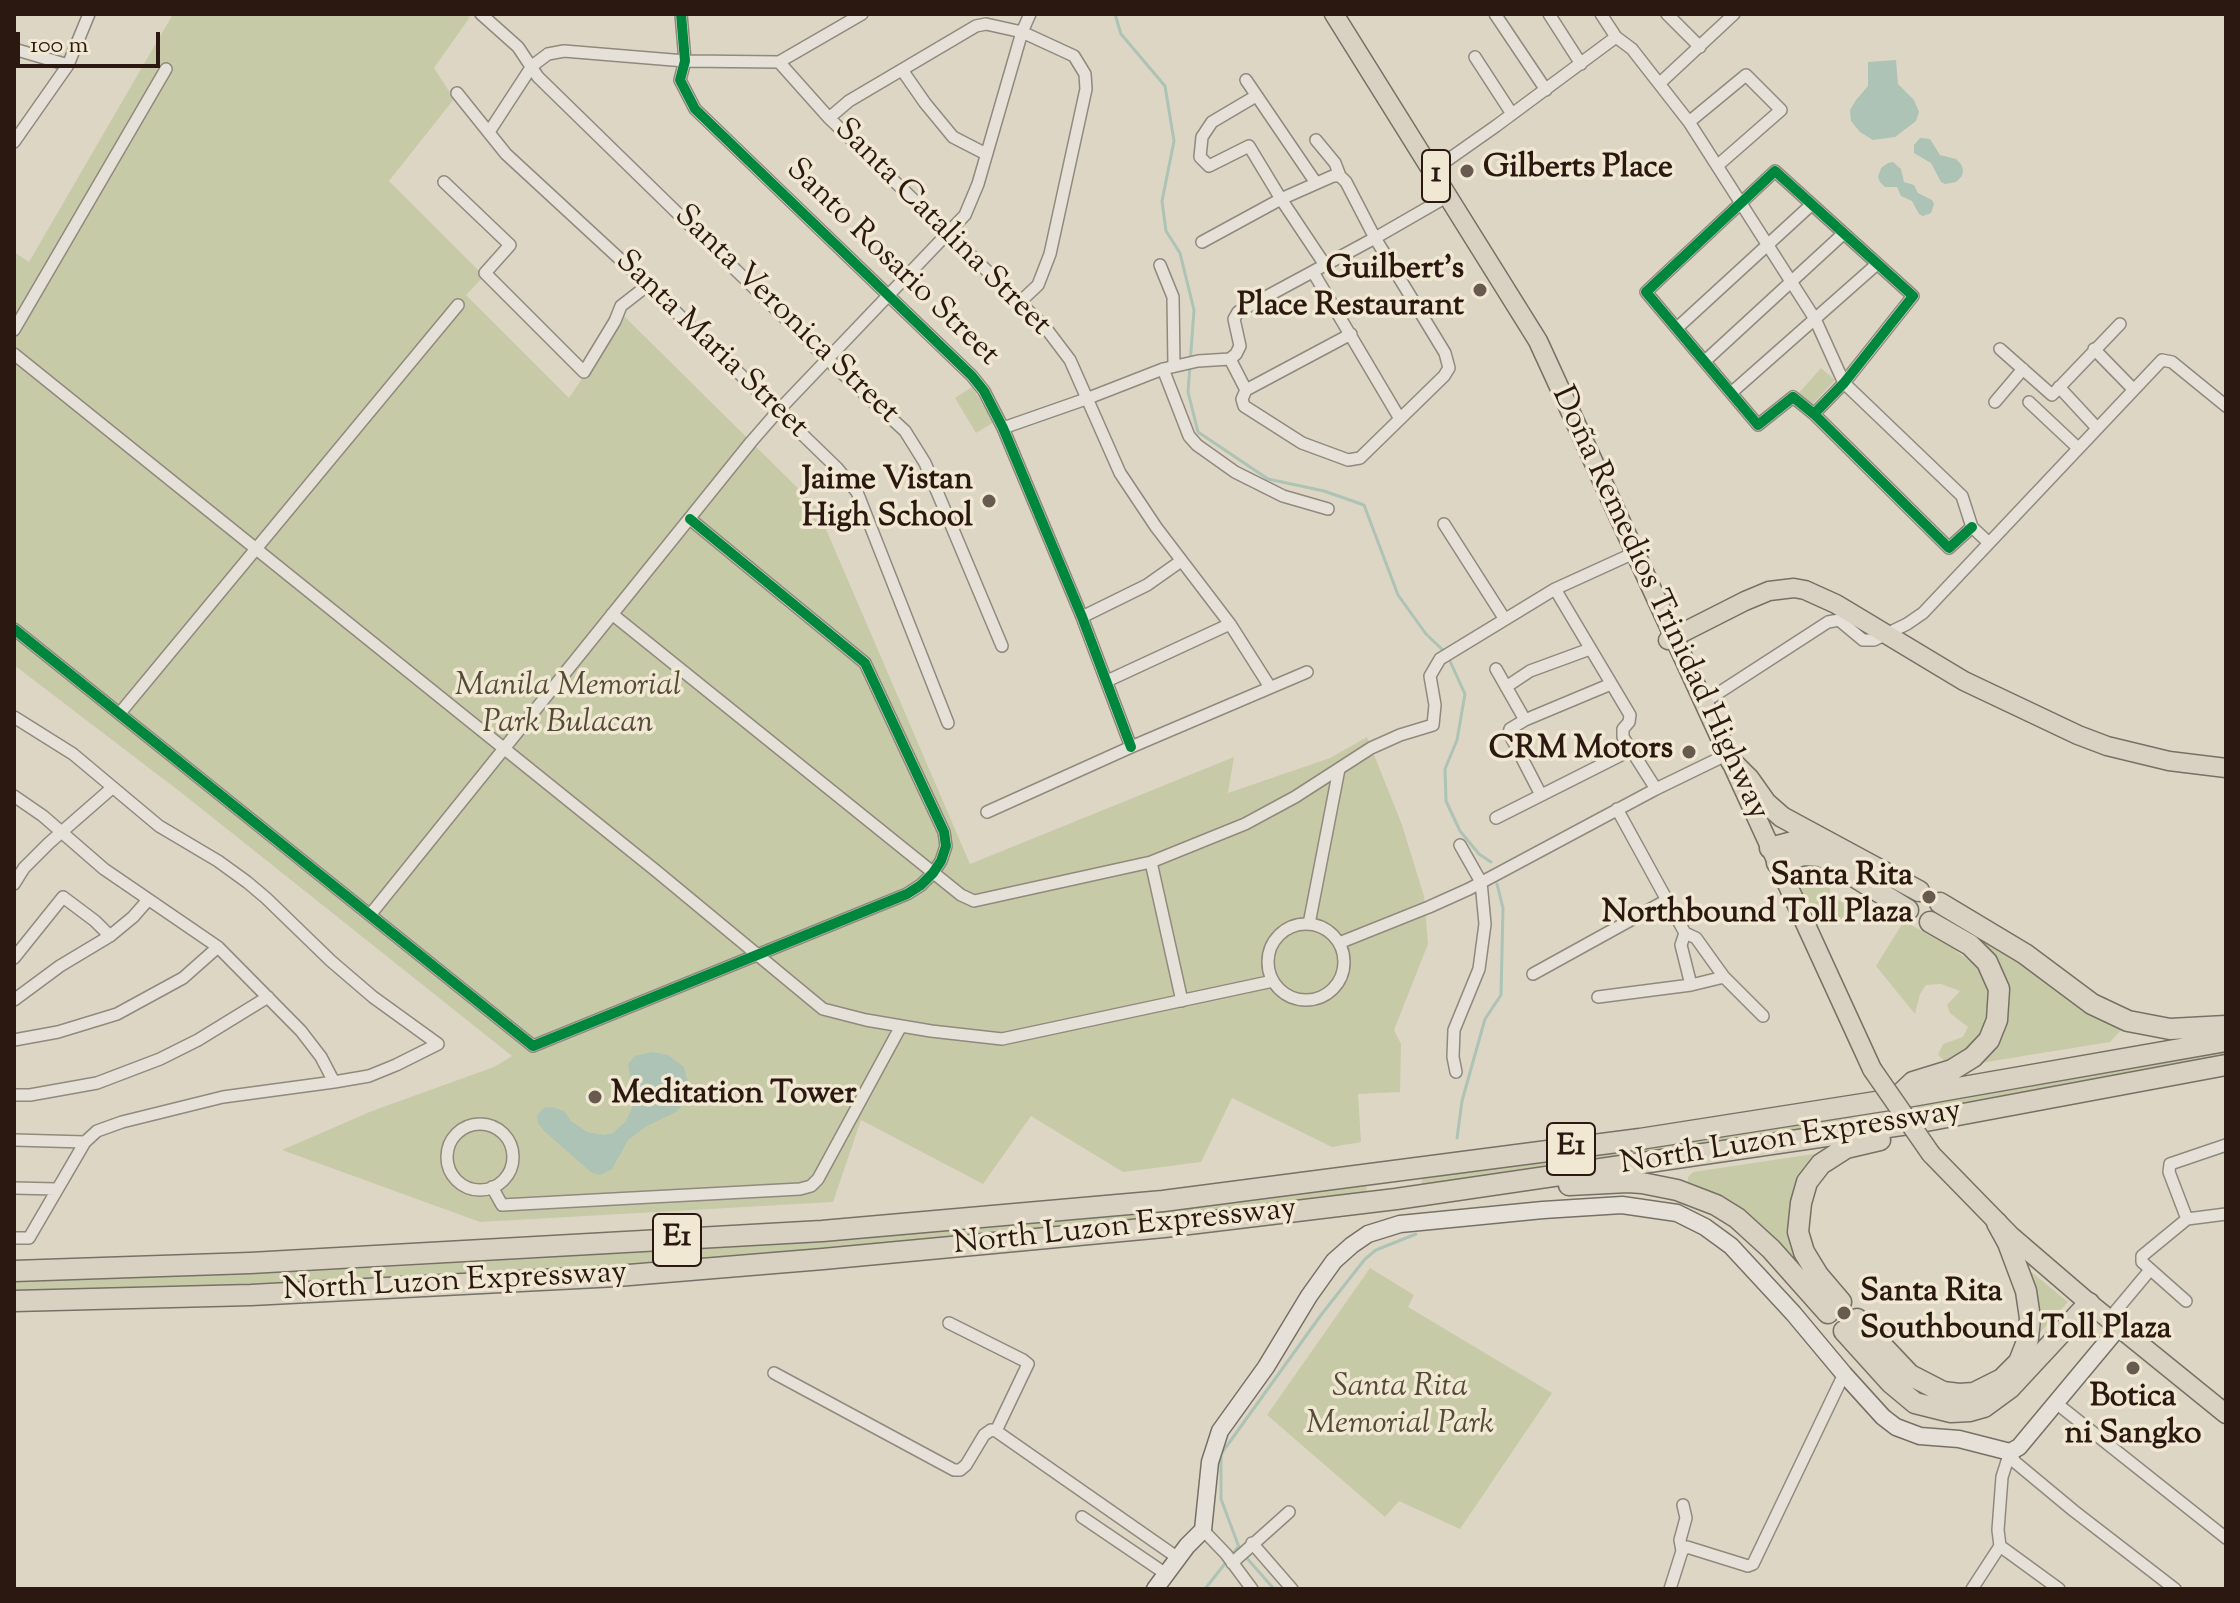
<!DOCTYPE html>
<html>
<head>
<meta charset="utf-8">
<style>
  body { margin:0 }
  #map { position:relative; width:2240px; height:1603px; overflow:hidden; background:#ded6c4; font-family:"Sorts Mill Goudy",serif }
  canvas { display:block }
  .frame { position:absolute; inset:0; border:16px solid #2a1811; pointer-events:none }
  .scale { position:absolute; left:16px; top:32px; width:144px; height:36px; box-sizing:border-box; border:4px solid #2a1811; border-top:0; padding-left:10px; font-size:24px; line-height:28px; white-space:nowrap; color:#2a1811; -webkit-text-stroke:6px #f0e8d2; paint-order:stroke }
</style>
</head>
<body>
<div id="map">
<canvas width="2240" height="1603"></canvas>
<div class="frame"></div>
<div class="scale">100 m</div>
</div>
<script>
const context = document.querySelector('canvas').getContext('2d');
context.lineJoin = 'round';
function paint(path, color) { context.fillStyle = color; context.fill(path, 'evenodd'); }
const poly = rows => new Path2D(rows.map(r => 'M' + r).join(''));
function strokePath(path, color, width, dash) { context.strokeStyle = color; context.lineWidth = width; context.lineCap = dash ? 'butt' : 'round'; context.setLineDash(dash || []); context.stroke(path); }
function write(font, color, halo, rows, align = 'center') {
  context.font = font + ' "Sorts Mill Goudy",serif'; context.lineWidth = 7; context.setLineDash([]); context.textBaseline = 'middle'; context.strokeStyle = halo; context.fillStyle = color; for (const [text, x, y, turn = 0] of rows) {
    context.save(); context.translate(x, y); context.rotate((+turn || 0) * Math.PI / 180); context.textAlign = isNaN(turn) ? turn : align; if (halo) context.strokeText(text, 0, 0); context.fillText(text, 0, 0); context.restore();
  }
}
paint(poly([
  [173,14,466,14,470,17,434,68,454,99,389,181,484,276,466,295,569,398,624,316,816,506,970,864,1234,757,1228,793,1330,758,1367,737,1402,825,1424,896,1428,944,1394,1030,1401,1044,1400,1092,1358,1094,1361,1142,1332,1147,1232,1098,1201,1162,1123,1172,1031,1116,983,1184,861,1120,833,1202,480,1222,282,1150,372,1111,494,1067,512,1056,183,794,14,665,14,252,29,262],
  [1821,368,1835,380,1811,406,1798,394],
  [972,387,994,422,976,433,955,398],
  [1819,864,1827,869,1830,875,1830,895,1856,910,1847,924,1835,917,1808,911,1798,891,1798,879,1801,873,1811,866],
  [1904,921,1952,948,1980,969,1992,988,1988,1023,1969,1051,1955,1062,1944,1060,1938,1055,1943,1044,1963,1037,1968,1027,1950,1013,1947,1005,1960,991,1941,984,1926,985,1920,994,1915,1014,1876,966],
  [1980,938,2030,970,2124,1027,2110,1042,1980,1063,2000,1030,1978,940],
  [2226,1044,2226,1055,2120,1075,1919,1110,1913,1101],
  [1851,1114,1852,1122,1422,1185,1421,1174],
  [1827,1152,1800,1188,1811,1280,1691,1190,1688,1182,1688,1177,1693,1172],
  [1366,1182,1367,1192,1090,1228,622,1268,173,1291,14,1292,14,1281,220,1275,408,1266,618,1252],
  [2023,1265,2068,1302,2032,1341],
  [1370,1268,1414,1295,1408,1307,1552,1393,1460,1529,1399,1501,1385,1517,1267,1415]
]), '#c7caa7');
paint(poly([
  [1896,60,1898,84,1914,100,1919,112,1916,121,1895,137,1873,140,1860,132,1851,121,1850,110,1856,100,1868,86,1868,62],
  [1920,138,1930,139,1940,155,1956,159,1961,164,1963,170,1962,176,1956,182,1945,184,1941,182,1931,163,1914,153,1914,145],
  [1893,162,1901,169,1904,182,1914,185,1918,193,1932,200,1934,204,1931,213,1923,216,1919,214,1912,201,1901,196,1897,187,1885,187,1880,182,1878,177,1881,168,1888,163],
  [651,1052,668,1055,684,1067,690,1091,687,1100,676,1112,645,1127,628,1140,612,1169,600,1175,592,1173,544,1131,538,1123,537,1115,545,1107,552,1107,564,1111,571,1121,587,1132,603,1135,613,1133,626,1121,634,1104,628,1064,635,1056]
]), '#acc3b5');
strokePath(poly([
  [1115,14,1121,34,1165,86,1174,141,1162,201,1166,231,1180,253,1194,310,1188,392,1198,432,1268,479,1324,491,1364,505,1398,595,1426,634,1446,653],
  [1449,659,1465,694,1457,740,1445,769,1446,801,1460,831,1479,854,1491,862],
  [1457,1138,1462,1101,1485,1019,1501,995,1503,908,1497,884],
  [1240,1550,1221,1499,1221,1454,1321,1315,1365,1259,1376,1250,1416,1234],
  [1245,1556,1274,1589],
  [1205,1589,1238,1547]
]), '#acc3b5', 3);
const minor = poly([
  [481,14,518,47,538,77,828,360,905,431,925,463,1002,646],
  [681,14,685,61,680,80,695,109,972,376,984,391,1003,428,1082,617,1131,747],
  [1495,14,1546,90],
  [1549,14,1581,64],
  [1601,14,1616,37,1632,49,1689,122,1815,319,1844,383,1962,496,1972,527,1989,543],
  [1667,14,1700,47],
  [14,49,68,65],
  [1475,57,1512,114],
  [779,62,829,118,1045,327,1070,360,1120,473,1156,527,1230,624,1270,687],
  [902,70,925,103,953,137,986,154],
  [1246,80,1316,183],
  [1660,83,1734,14],
  [457,93,506,154,648,285,837,468,857,492,948,723],
  [1256,96,1212,122,1202,137,1200,157,1209,166,1249,146,1281,199,1325,265],
  [829,118,849,101,976,26,986,24,1022,32,1074,56,1085,74,1086,89,1050,254,1038,285,1021,301],
  [1689,122,1746,75,1781,110,1717,166],
  [489,132,532,66,548,54,564,51,685,61,779,62,862,14],
  [1316,140,1335,163,1340,176],
  [14,142,68,65,89,14],
  [1432,171,1496,126,1616,37],
  [444,182,510,245,485,273,584,372,615,321,621,306,648,285],
  [1202,242,1281,199,1333,176,1340,176,1346,182,1375,238,1445,353,1449,368,1444,376,1360,458,1348,460,1302,443,1244,406,1242,399,1246,390,1351,334],
  [1160,265,1173,297,1174,366],
  [1313,272,1400,419],
  [1677,328,1811,205],
  [14,330,166,69],
  [2000,349,2052,395,2120,324],
  [2094,349,2133,389],
  [14,354,655,870,823,1009,866,1020,931,1031,1002,1039,1273,981],
  [1230,359,1246,390],
  [1705,361,1843,234],
  [1163,369,1189,436,1197,445,1235,472,1283,496,1328,509],
  [2059,387,2097,428],
  [1731,393,1877,264],
  [1995,402,2023,369],
  [2029,402,2078,448],
  [1814,414,1844,383,1913,296,1775,171,1646,292,1758,425,1793,397,1814,414,1949,548,1972,527],
  [1003,428,1086,399,1163,369,1198,361,1230,359,1236,354,1240,346,1234,319,1238,312,1375,238,1448,196],
  [1444,524,1504,618],
  [1555,589,1630,715,1629,722,1623,729,1623,737,1656,789],
  [612,614,961,895,974,901,1151,862,1245,824,1295,797,1371,748,1400,735,1433,725,1435,705,1430,676,1440,659,1555,589,1634,553],
  [1082,617,1147,585,1181,561],
  [14,629,533,1046,907,894,921,885,933,873,941,861,946,846,944,832,865,663,690,519],
  [1496,669,1525,720],
  [1107,681,1230,624],
  [1506,687,1530,671,1590,649],
  [1703,703,1828,622,1839,620,1863,640,1874,640,1907,624,1923,613,2162,360,2172,362,2226,406],
  [120,713,458,305],
  [14,717,73,754,159,826,218,861,247,882,266,898,331,961,373,997,438,1044,396,1065,369,1076,334,1082,223,1097,122,1122,97,1131,85,1142,29,1238,14,1238],
  [1541,795,1509,733,1510,729,1525,720,1611,684],
  [14,796,43,816,104,869,218,947,301,1031,321,1057,334,1082],
  [1617,809,1685,933,1696,938,1724,977,1763,1016],
  [987,812,1131,747,1307,672],
  [1496,818,1631,750],
  [1151,862,1182,1001],
  [14,884,24,868,49,843,112,788],
  [370,915,751,442,778,411,965,215,978,184,1022,32,1030,14],
  [1309,924,1339,769],
  '1268 962a38 38 0 1 1 76 0a38 38 0 1 1-76 0Z',
  [1685,933,1681,945,1691,985],
  [1339,943,1429,907,1469,889,1656,789,1728,754],
  [14,958,63,897,95,921,110,936],
  [1533,974,1667,900],
  [1598,997,1691,985,1724,977],
  [14,1000,60,966,110,936,133,917,148,900],
  [14,1040,58,1032,117,1014,183,978,218,947],
  [1456,1072,1453,1057,1454,1030,1479,969,1485,924,1481,882,1460,845],
  [14,1095,30,1095,97,1083,160,1059,198,1040,268,997],
  '447 1157a33 33 0 1 1 66 0a33 33 0 1 1-66 0Z',
  [14,1140,85,1142],
  [492,1187,502,1205,800,1189,811,1186,818,1179,901,1026],
  [14,1188,56,1189],
  [2187,1219,2226,1214],
  [2186,1301,2142,1262,2142,1256,2187,1219,2169,1172,2170,1164,2226,1145],
  [2109,1319,2150,1270],
  [949,1323,1023,1360,1028,1364,996,1431],
  [774,1373,954,1470,960,1470,966,1465,984,1435,991,1430,996,1431,1178,1558],
  [2056,1403,2226,1538],
  [2010,1452,2015,1462,2074,1511,2175,1589],
  [1082,1517,1166,1574],
  [1203,1530,1226,1554,1252,1589],
  [1252,1543,1292,1589],
  [2000,1546,2059,1589],
  [1682,1551,1680,1540,1686,1518,1683,1505],
  [1232,1563,1289,1512],
  [1670,1589,1682,1551,1687,1547,1748,1566,1753,1564,1844,1374],
  [1972,1589,2000,1546,1998,1530,2002,1477,2010,1452]
]);
const secondary = poly([
  [1155,1589,1187,1546,1203,1530,1210,1462,1220,1431,1266,1367,1309,1296,1334,1261,1352,1245,1368,1234,1400,1224,1543,1210,1622,1205,1677,1213,1705,1227,1731,1246,1793,1313,1844,1374,1883,1417,1896,1427,1920,1436,1959,1439,2010,1452,2019,1447,2119,1327]
]);
const primary = poly([
  [1668,640,1745,601,1769,591,1794,588,1805,590,1836,604,1964,681,2078,735,2107,746,2169,761,2226,768]
]);
const trunk = poly([
  [1334,14,1538,341,1872,1069],
  [1931,1154,2011,1236,2089,1303,2226,1414]
]);
const motorway = poly([
  [1731,761,1749,779,1766,803,1782,817,1919,891],
  [1770,848,1797,841,1825,842],
  [1777,863,1804,855,1821,856,1908,910],
  [1940,903,2025,954,2092,1004,2128,1021,2170,1029,2226,1026],
  [1895,1099,1913,1082,1952,1070,1973,1057,1989,1040,1997,1020,1999,989,1987,962,1970,945,1930,922],
  [1569,1185,1628,1182,1642,1183,1677,1190,1716,1205,1737,1218,1771,1249,1828,1313],
  [14,1271,250,1263,822,1231,1163,1201,1640,1139,1895,1099,2226,1041],
  [14,1301,251,1295,617,1276,823,1259,1164,1227,1396,1199,1915,1123,2226,1065],
  [1841,1302,1818,1275,1804,1252,1798,1232,1801,1203,1807,1182,1821,1164,1846,1148,1880,1140],
  [1857,1319,1910,1375,1943,1392,1959,1394,1974,1393,2002,1379,2019,1362,2028,1339,2030,1318,2026,1291,2008,1243,1997,1223],
  [1844,1331,1891,1383,1915,1403,1951,1412,1970,1411,1984,1407,2010,1388,2089,1303]
]);
strokePath(minor, '#90897e', 14);
strokePath(secondary, '#777066', 19);
strokePath(primary, '#777066', 21);
strokePath(trunk, '#777066', 21);
strokePath(motorway, '#777066', 23);
strokePath(minor, '#e5e1d8', 11);
strokePath(secondary, '#e5e1d8', 16);
strokePath(primary, '#d9d2c3', 18);
strokePath(trunk, '#d9d2c3', 18);
strokePath(motorway, '#d9d2c3', 20);
const trunkBridge = poly([
  [1872,1069,1931,1154]
]);
strokePath(trunkBridge, '#777066', 21, []);
strokePath(trunkBridge, '#d9d2c3', 18);
strokePath(poly([
  [681,14,685,61,680,80,695,109,972,376,984,391,1003,428,1082,617,1131,747],
  [1814,414,1844,383,1913,296,1775,171,1646,292,1758,425,1793,397,1814,414,1949,548,1972,527],
  [14,629,533,1046,907,894,921,885,933,873,941,861,946,846,944,832,865,663,690,519]
]), '#00873e', 10);
for (const [x, y, r, color] of [
  [1467,171,8,"#695a50"],
  [1480,290,8,"#695a50"],
  [989,501,8,"#695a50"],
  [1689,752,8,"#695a50"],
  [1929,897,8,"#695a50"],
  [595,1097,8,"#695a50"],
  [1844,1313,8,"#695a50"],
  [2133,1368,8,"#695a50"]
]) { const dot = new Path2D(); dot.arc(x, y, r, 0, 2 * Math.PI); context.fillStyle = color; context.fill(dot); strokePath(dot, '#f0e8d2', 3); }
for (const [x, y, w] of [
  [1436,176,28],
  [1571,1149,48],
  [677,1240,48]
]) { const box = new Path2D(); box.roundRect(x - w / 2, y - 26, w, 52, 6); context.fillStyle = '#f0e8d2'; context.fill(box); strokePath(box, '#2a1811', 2); }
write('bold 30px', '#2a1811', null, [
  ["1",1436,176],
  ["E1",1571,1149],
  ["E1",677,1240]
]);
write('bold 32px', '#2a1811', '#f0e8d2', [
  ["Gilberts Place",1483,171,"left"],
  ["Guilbert's",1464,272],
  ["Place Restaurant",1464,309],
  ["Jaime Vistan",973,483],
  ["High School",973,520],
  ["CRM Motors",1673,752],
  ["Santa Rita",1913,879],
  ["Northbound Toll Plaza",1913,916],
  ["Meditation Tower",611,1097,"left"],
  ["Santa Rita",1860,1295,"left"],
  ["Southbound Toll Plaza",1860,1332,"left"],
  ["Botica",2133,1400,"center"],
  ["ni Sangko",2133,1437,"center"]
], 'right');
write('32px', '#2a1811', '#f0e8d2', [
  ["Santa Catalina Street",941,229,45],
  ["Santo Rosario Street",891,264,44],
  ["Santa Veronica Street",785,316,44],
  ["Santa Maria Street",710,346,44],
  ["Doña Remedios Trinidad Highway",1658,604,65],
  ["North Luzon Expressway",1791,1140,-9],
  ["North Luzon Expressway",1125,1229,-6],
  ["North Luzon Expressway",455,1284,-3]
]);
write('italic 32px', '#544a37', '#f0e8d2', [
  ["Manila Memorial",568,689],
  ["Park Bulacan",568,726],
  ["Santa Rita",1400,1390],
  ["Memorial Park",1400,1427]
]);
</script>
</body>
</html>
